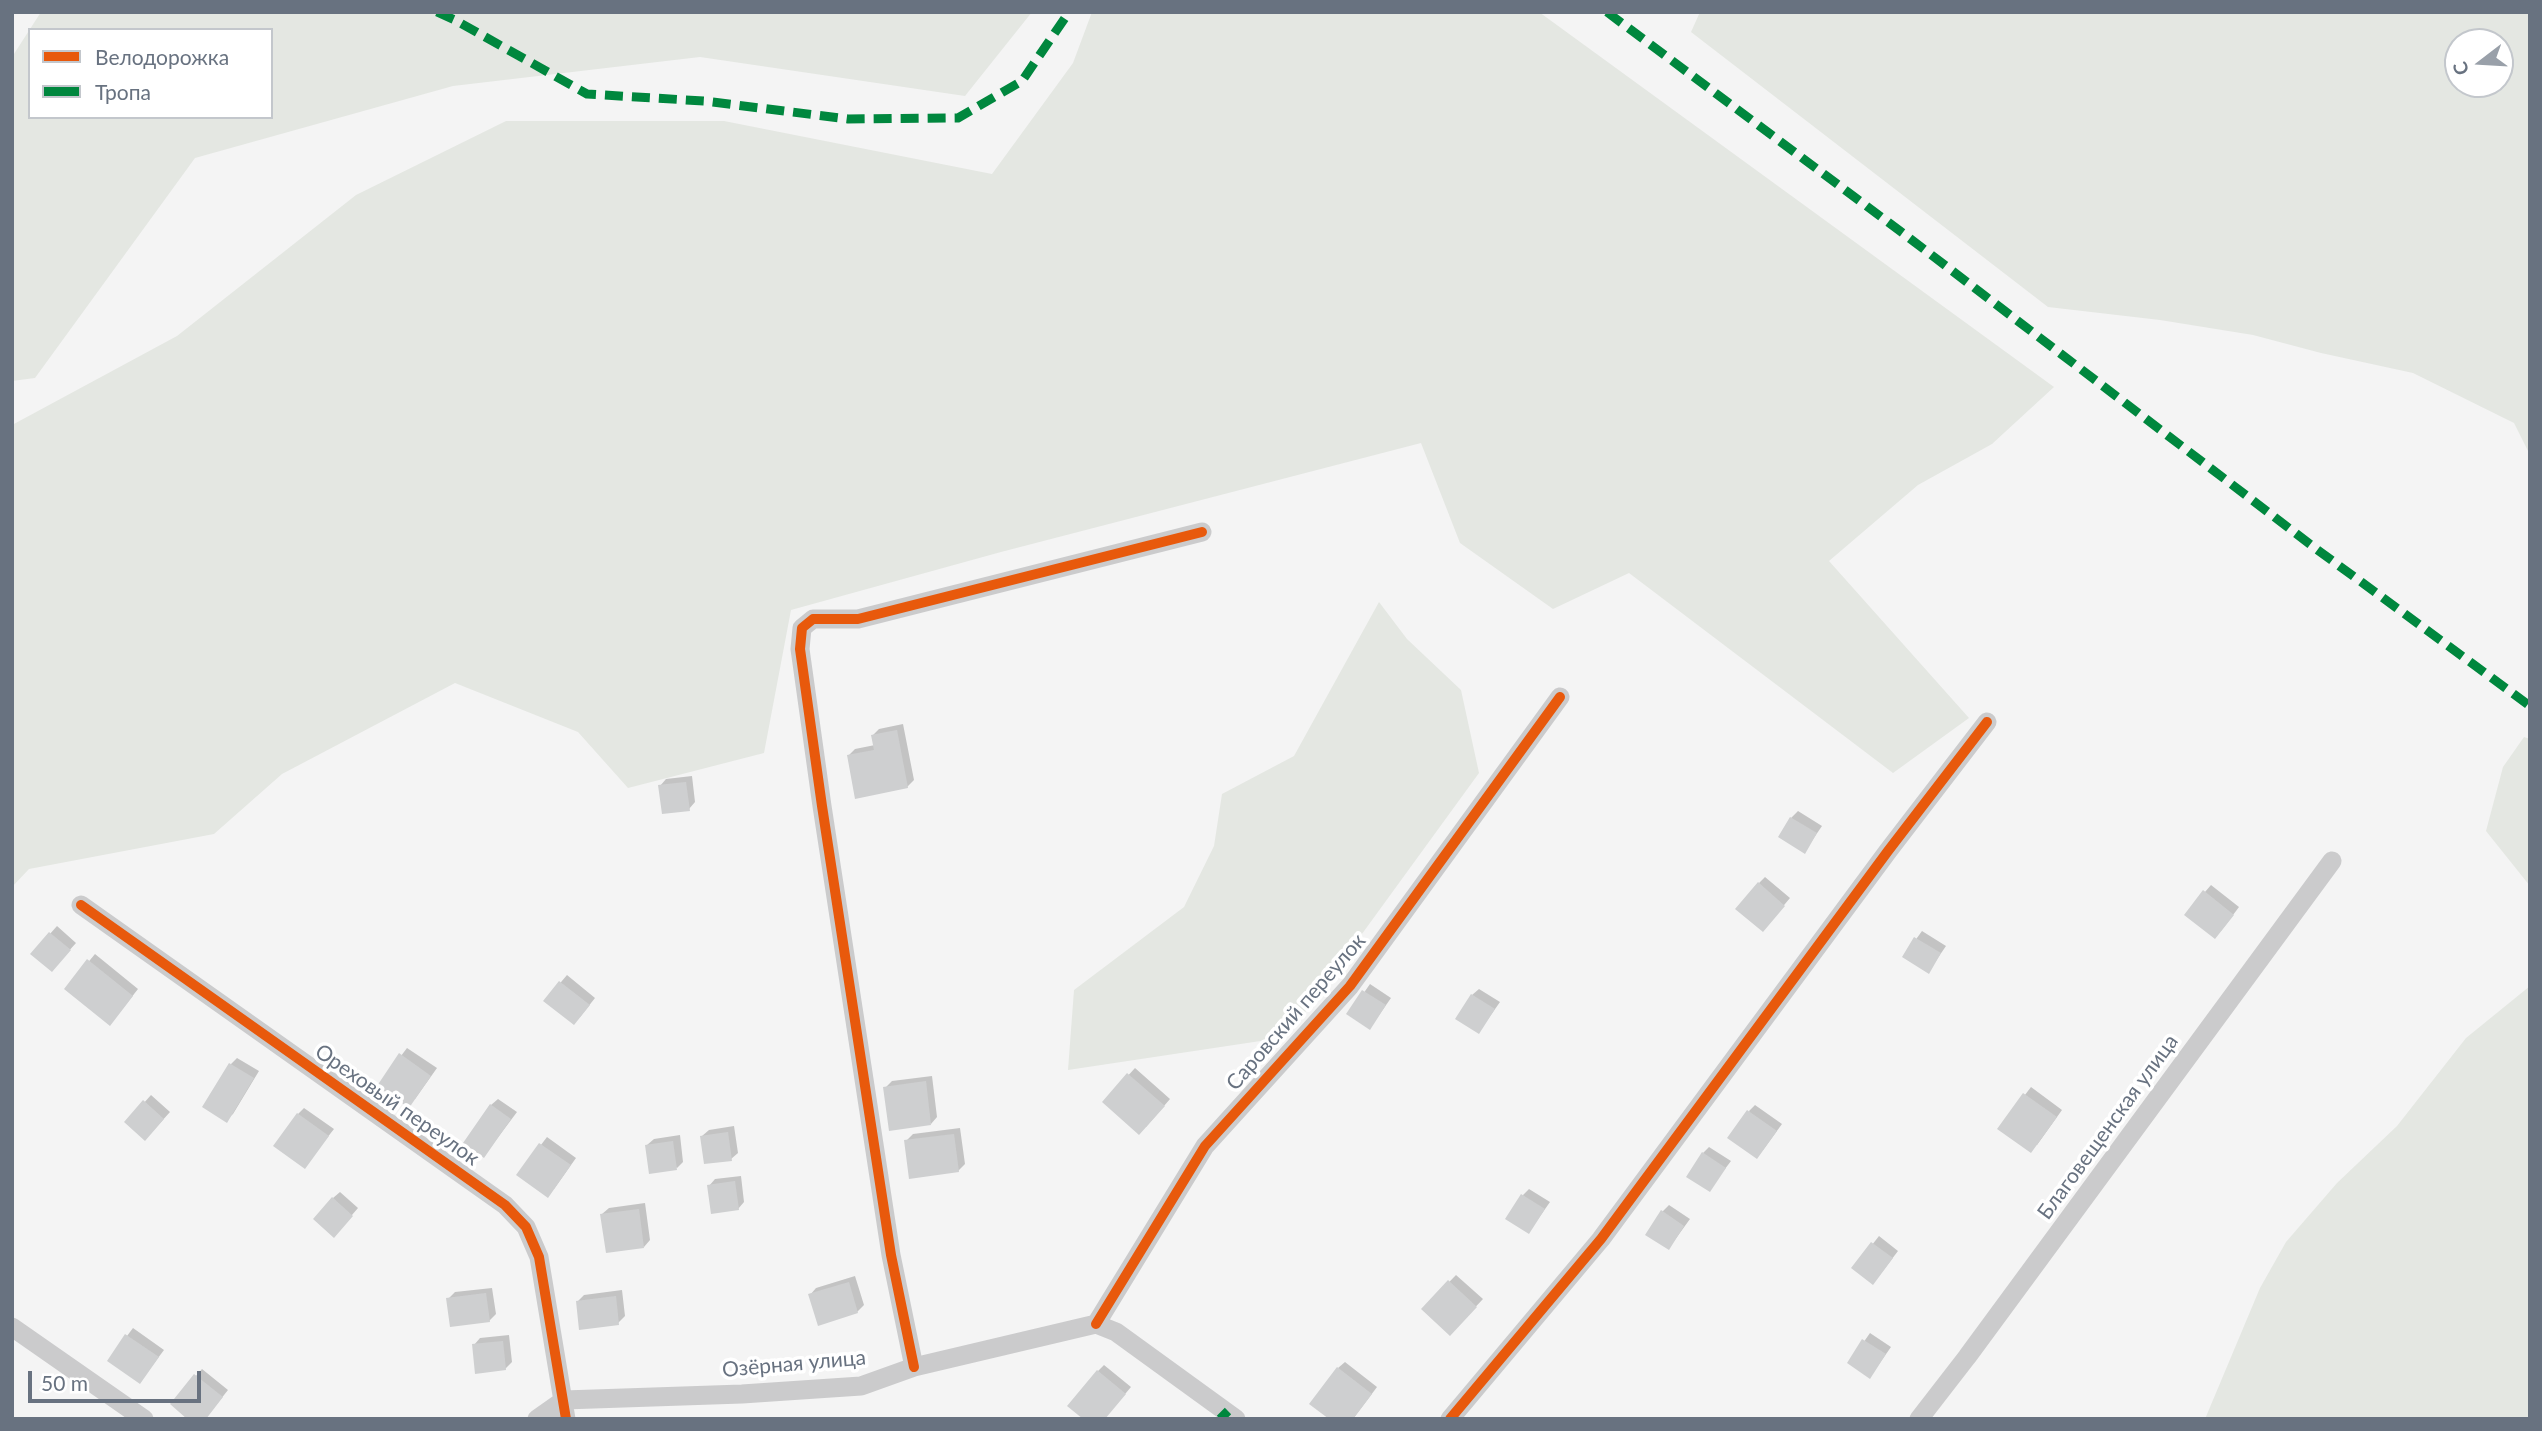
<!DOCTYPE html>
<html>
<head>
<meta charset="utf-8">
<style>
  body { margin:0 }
  #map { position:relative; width:2542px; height:1431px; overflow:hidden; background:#f4f4f4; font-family:Lato,sans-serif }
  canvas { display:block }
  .frame { position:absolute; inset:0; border:14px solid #687280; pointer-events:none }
  .legend { position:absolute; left:28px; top:28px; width:245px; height:91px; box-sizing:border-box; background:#fff; border:2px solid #c3c7cc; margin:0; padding:9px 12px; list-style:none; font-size:21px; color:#687280 }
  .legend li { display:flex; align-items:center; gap:14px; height:35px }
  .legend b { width:35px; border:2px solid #c3c7cc }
  .north { position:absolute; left:2444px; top:28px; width:70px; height:70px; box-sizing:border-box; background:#fff; border:2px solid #c3c7cc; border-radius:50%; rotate:253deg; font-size:19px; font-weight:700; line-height:28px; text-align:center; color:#687280 }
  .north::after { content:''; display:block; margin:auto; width:24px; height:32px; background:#99a0a9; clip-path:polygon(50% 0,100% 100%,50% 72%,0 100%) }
  .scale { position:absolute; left:28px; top:1371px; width:173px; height:32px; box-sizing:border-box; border:4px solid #687280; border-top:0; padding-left:9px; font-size:21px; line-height:24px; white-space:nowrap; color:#687280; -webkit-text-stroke:5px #fff; paint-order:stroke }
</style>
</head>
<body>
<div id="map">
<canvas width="2542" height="1431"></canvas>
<div class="frame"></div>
<ul class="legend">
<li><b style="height:9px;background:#e8590c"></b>Велодорожка</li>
<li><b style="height:9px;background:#00873e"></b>Тропа</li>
</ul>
<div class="north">С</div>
<div class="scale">50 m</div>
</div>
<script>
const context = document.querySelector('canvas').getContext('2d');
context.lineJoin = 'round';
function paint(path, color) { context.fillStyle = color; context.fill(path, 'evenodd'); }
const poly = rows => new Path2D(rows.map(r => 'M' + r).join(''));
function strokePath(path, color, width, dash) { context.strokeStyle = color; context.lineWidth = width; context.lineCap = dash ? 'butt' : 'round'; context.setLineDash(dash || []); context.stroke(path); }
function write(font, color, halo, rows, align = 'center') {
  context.font = font + ' Lato,sans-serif'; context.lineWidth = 7; context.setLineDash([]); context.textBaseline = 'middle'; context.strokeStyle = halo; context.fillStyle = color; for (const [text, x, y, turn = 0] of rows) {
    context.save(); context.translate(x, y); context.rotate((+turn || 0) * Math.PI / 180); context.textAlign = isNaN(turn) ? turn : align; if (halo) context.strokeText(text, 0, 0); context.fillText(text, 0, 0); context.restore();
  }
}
paint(poly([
  [41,12,1032,12,965,96,700,57,453,86,195,158,35,378,12,381,12,57],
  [30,30,271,30,271,117,30,117],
  [1092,12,1539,12,2054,387,1992,444,1918,485,1829,561,1969,718,1893,773,1629,573,1553,609,1460,543,1421,443,1001,552,791,610,764,753,628,788,578,732,455,683,282,774,214,834,29,869,12,887,12,425,177,336,356,195,506,121,724,121,992,174,1073,63],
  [1700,12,2530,12,2530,455,2514,423,2413,373,2321,353,2253,335,2160,320,2048,307,1691,32],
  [2500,42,2500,84,2458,84,2458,42],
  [1379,602,1407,639,1461,690,1479,773,1287,1037,1068,1070,1074,990,1184,907,1214,846,1222,794,1294,756],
  [2524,737,2530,739,2530,886,2486,831,2503,767],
  [2530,986,2530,1419,2205,1419,2260,1288,2286,1242,2337,1183,2397,1126,2466,1038]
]), '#e4e7e2');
paint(poly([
  [903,724,914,780,907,787,849,755,855,749,875,745,873,735,879,729],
  [692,776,695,802,689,809,660,786,666,779],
  [1798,811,1822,826,1805,851,1791,818],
  [1765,877,1790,898,1769,923,1759,883],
  [2211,885,2239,907,2221,931,2186,914],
  [57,926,76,943,58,963,33,953],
  [1922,931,1946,946,1929,971,1904,956],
  [95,954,138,989,116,1017,66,989],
  [567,975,595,998,580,1017,545,1001],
  [1370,984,1391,998,1370,1028,1349,1014],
  [1479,989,1500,1002,1479,1032,1472,995],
  [407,1048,437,1068,415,1099,379,1085],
  [237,1058,259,1071,233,1114,226,1120,231,1064],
  [1135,1068,1170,1099,1146,1127,1104,1102],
  [932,1076,937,1117,931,1124,885,1088,892,1081],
  [2031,1087,2062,1110,2037,1145,1999,1129],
  [151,1095,170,1112,152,1132,127,1122],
  [498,1099,517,1112,484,1156,491,1105],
  [1755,1105,1782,1124,1763,1150,1749,1111],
  [304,1108,334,1129,305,1166,298,1114],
  [734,1126,738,1153,731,1159,702,1136,709,1130],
  [960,1128,965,1164,958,1171,906,1141,913,1134],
  [680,1135,683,1162,677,1168,647,1145,654,1139],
  [547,1137,576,1158,554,1189,518,1175],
  [1709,1147,1731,1161,1709,1190,1703,1153],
  [741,1176,744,1202,738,1209,709,1186,715,1179],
  [1529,1189,1550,1202,1529,1232,1523,1195],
  [340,1192,358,1208,340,1229,333,1198],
  [645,1203,650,1240,644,1247,602,1214,609,1208],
  [1669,1205,1690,1219,1669,1248,1662,1212],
  [1879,1236,1898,1251,1879,1276,1854,1268],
  [1456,1275,1483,1299,1450,1334,1423,1309],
  [855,1276,864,1305,857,1312,810,1295,816,1288],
  [492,1288,496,1314,489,1321,448,1299,455,1292],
  [622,1290,625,1316,618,1323,577,1302,584,1295],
  [133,1328,164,1350,140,1382,109,1360],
  [1870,1333,1891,1347,1870,1377,1849,1363],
  [509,1335,512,1362,505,1369,474,1345,480,1338],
  [1345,1362,1377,1387,1353,1419,1338,1368],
  [1104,1365,1131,1387,1104,1419,1098,1371],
  [202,1369,228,1390,205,1419,172,1404]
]), '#0003');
paint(poly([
  [897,730,908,788,855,799,847,755,874,750,871,735],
  [686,782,690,811,662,814,658,785],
  [1790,817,1817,833,1805,854,1778,837],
  [1758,882,1785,906,1763,932,1735,909],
  [2203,890,2234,915,2215,939,2184,915],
  [49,932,71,950,52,972,30,954],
  [1914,937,1941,953,1929,974,1902,957],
  [87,959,133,996,110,1026,64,989],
  [559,981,590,1005,574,1025,543,1001],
  [1362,990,1386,1005,1370,1030,1346,1014],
  [1471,994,1495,1009,1479,1034,1455,1019],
  [399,1053,431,1076,409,1108,377,1086],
  [229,1063,254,1078,227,1123,202,1107],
  [1127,1073,1165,1106,1139,1135,1102,1102],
  [926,1081,931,1125,889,1131,883,1087],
  [2023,1093,2057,1117,2031,1153,1997,1129],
  [143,1100,164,1119,145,1141,124,1122],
  [490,1104,511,1119,484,1158,463,1143],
  [1747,1110,1777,1131,1757,1159,1727,1138],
  [297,1113,329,1136,305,1169,273,1146],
  [728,1132,732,1161,704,1164,700,1136],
  [954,1134,959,1172,909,1179,904,1140],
  [673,1141,677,1170,649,1174,645,1145],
  [539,1143,571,1165,548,1198,516,1175],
  [1702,1152,1726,1168,1710,1192,1686,1177],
  [735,1181,739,1210,711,1214,707,1185],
  [1521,1194,1545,1209,1529,1234,1505,1219],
  [332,1197,353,1216,334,1238,313,1219],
  [639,1209,644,1248,606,1253,600,1214],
  [1661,1210,1684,1226,1669,1250,1645,1235],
  [1871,1242,1893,1258,1873,1285,1851,1268],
  [1448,1280,1477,1307,1450,1336,1421,1309],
  [849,1282,858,1313,818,1326,808,1294],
  [486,1293,490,1322,450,1327,446,1298],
  [616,1296,619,1325,579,1330,576,1301],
  [125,1334,159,1357,140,1384,107,1361],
  [1862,1339,1886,1354,1870,1379,1847,1363],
  [503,1341,506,1370,475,1374,472,1344],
  [1337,1367,1372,1394,1353,1419,1329,1419,1309,1404],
  [1097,1370,1126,1394,1105,1419,1083,1419,1067,1406],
  [194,1374,223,1397,206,1419,187,1419,170,1404]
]), '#cecfd0');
strokePath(poly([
  [81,905,505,1205,526,1227,539,1257,566,1419],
  [1096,1324,1205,1146,1350,986,1560,697],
  [1096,1324,1116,1332,1236,1419],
  [12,1327,144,1419],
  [914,1367,891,1255,822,806,800,649,802,628,813,619,858,619,1202,532],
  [537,1419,564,1400,742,1394,861,1386,914,1367,1096,1324],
  [1450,1419,1601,1239,1888,851,1987,722],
  [1919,1419,1967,1357,2332,861]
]), '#cbcbcc', 19);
strokePath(poly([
  [437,12,455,20,587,94,704,101,848,119,958,118,1022,81,1069,12],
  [1607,12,1904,234,2315,548,2530,706],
  [1220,1419,1228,1411]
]), '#00873e', 9, [18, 9]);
strokePath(poly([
  [81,905,505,1205,526,1227,539,1257,566,1419],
  [1096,1324,1205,1146,1350,986,1560,697],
  [914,1367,891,1255,822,806,800,649,802,628,813,619,858,619,1202,532],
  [1450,1419,1601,1239,1888,851,1987,722]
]), '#e8590c', 10);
write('21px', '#687280', '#fff', [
  ["Саровский переулок",1296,1012,-49],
  ["Ореховый переулок",397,1105,35],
  ["Благовещенская улица",2108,1127,-54],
  ["Озёрная улица",794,1364,-5]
]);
</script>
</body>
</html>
